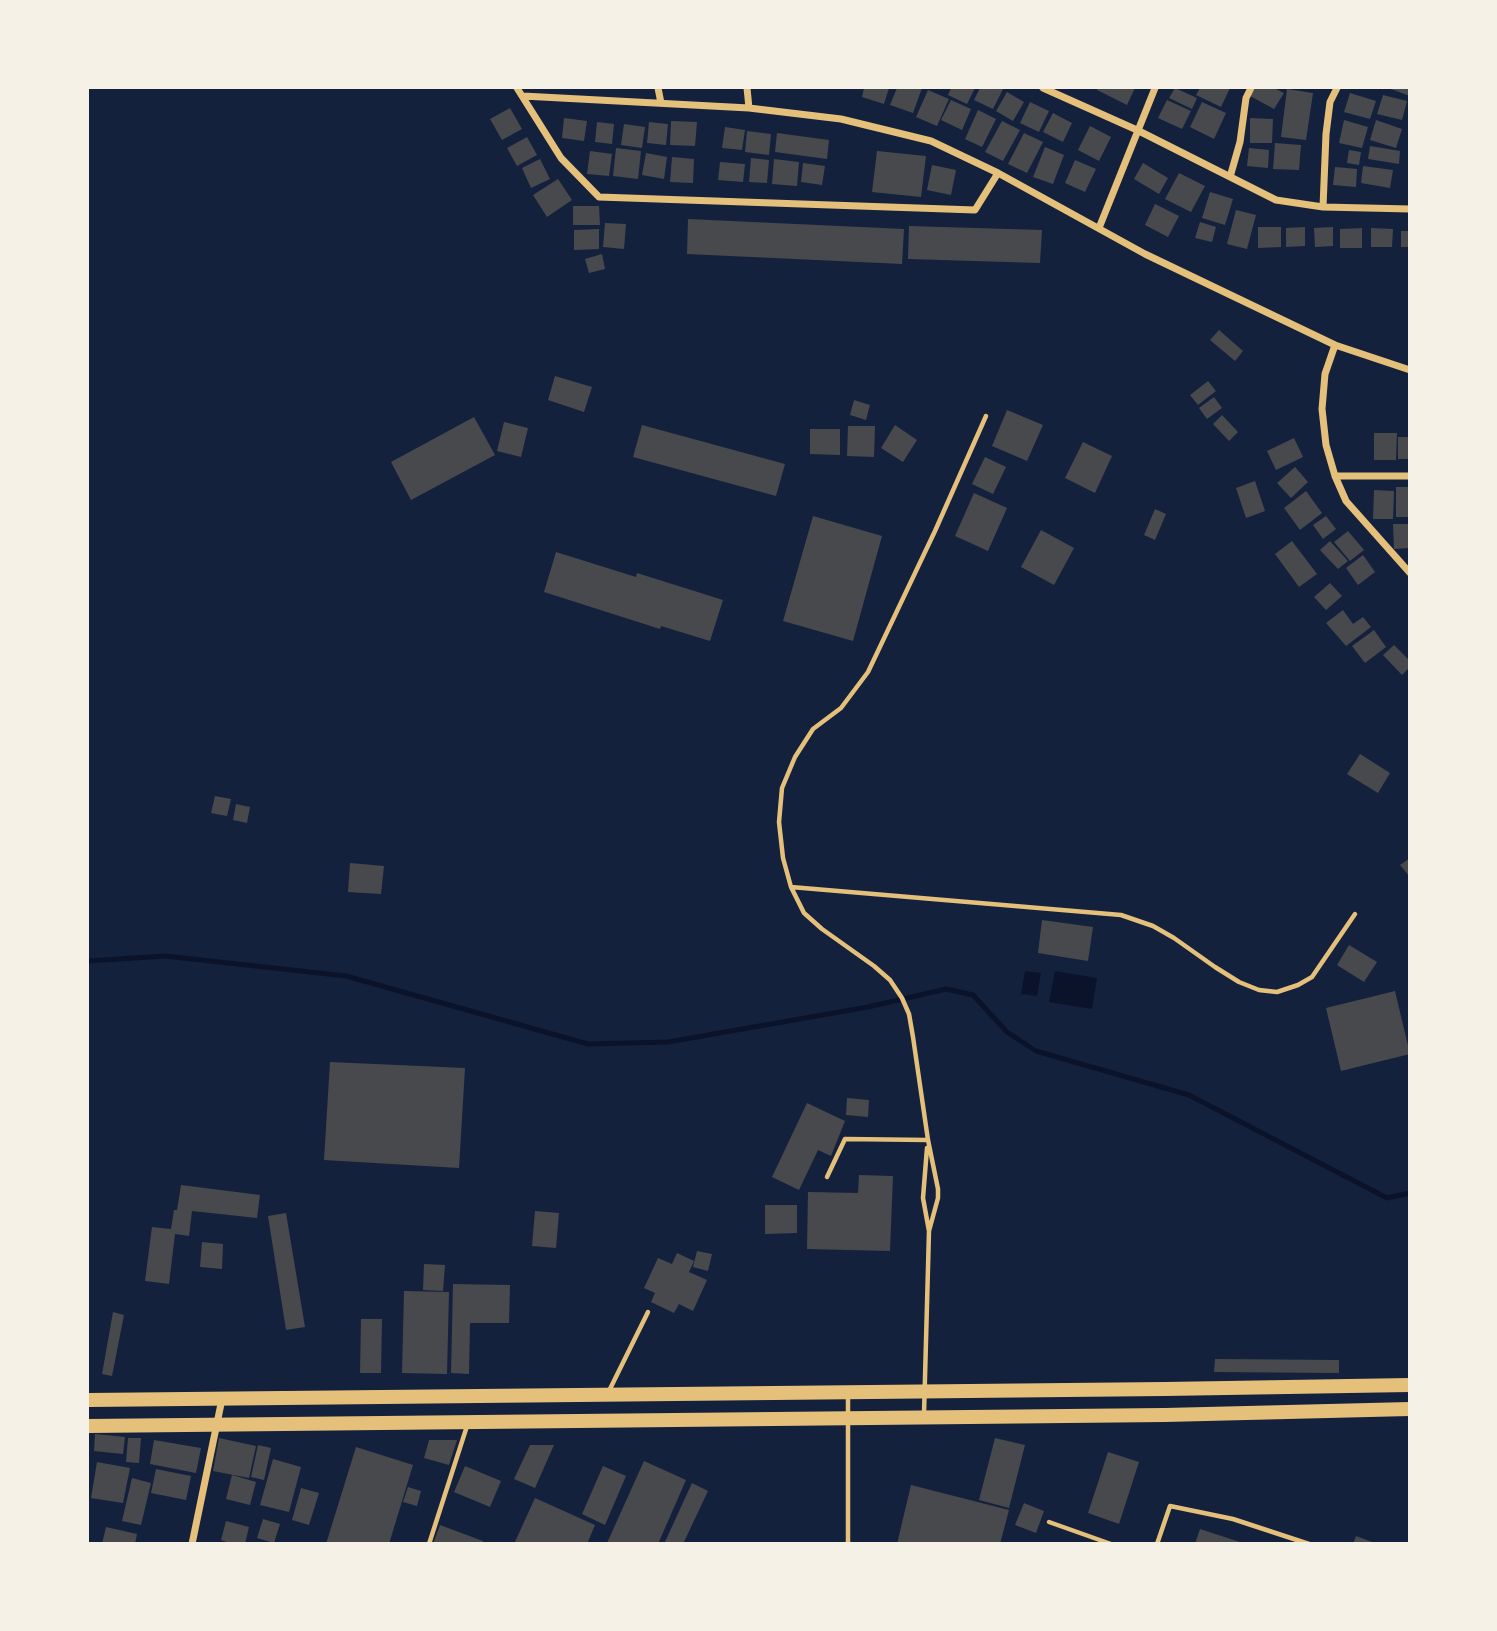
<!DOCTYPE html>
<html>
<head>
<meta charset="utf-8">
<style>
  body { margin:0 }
  #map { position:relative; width:1497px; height:1631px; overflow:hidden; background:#14213d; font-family:Manrope,sans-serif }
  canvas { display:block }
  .frame { position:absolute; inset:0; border:89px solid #f6f1e7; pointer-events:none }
</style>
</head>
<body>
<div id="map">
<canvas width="1497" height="1631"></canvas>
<div class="frame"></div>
</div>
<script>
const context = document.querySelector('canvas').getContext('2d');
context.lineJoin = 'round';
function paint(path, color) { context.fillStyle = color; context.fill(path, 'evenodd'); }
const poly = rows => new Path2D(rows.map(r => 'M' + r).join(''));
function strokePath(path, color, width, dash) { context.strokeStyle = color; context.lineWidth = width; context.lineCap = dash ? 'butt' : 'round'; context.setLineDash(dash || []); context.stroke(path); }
paint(poly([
  [1025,971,1041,973,1037,996,1021,994],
  [1055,971,1097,978,1092,1009,1049,1002]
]), '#0b132b');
strokePath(poly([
  [88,961,165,956,346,976,588,1044,668,1042,868,1007,946,989,973,995,1007,1032,1036,1051,1189,1095,1387,1198,1410,1193]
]), '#0b132b', 5);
paint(poly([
  [864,88,889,88,884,104,862,97],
  [897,88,922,88,913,113,890,105],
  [951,88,975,88,967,104,948,95],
  [980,88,999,88,1003,89,993,109,974,100],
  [1098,88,1135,88,1127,105,1097,90],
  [1175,88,1197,98,1192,109,1169,98],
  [1200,88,1230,88,1221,107,1196,95],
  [1255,88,1274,88,1284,93,1274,109,1250,96],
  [1388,88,1410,88,1410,96],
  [1287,89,1313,93,1306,140,1281,137],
  [928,90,949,99,937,126,916,117],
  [1007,92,1024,102,1013,121,996,111],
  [1350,93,1376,101,1370,119,1344,112],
  [1383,95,1407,101,1402,120,1377,114],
  [951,100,971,109,962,130,941,120],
  [1167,100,1191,111,1182,129,1158,118],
  [1030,102,1049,111,1039,132,1020,123],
  [1202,102,1226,113,1214,139,1190,127],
  [510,108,522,129,502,140,490,119],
  [978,110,996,119,982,147,965,139],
  [1053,113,1072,123,1063,142,1043,132],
  [564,118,587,121,584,141,562,138],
  [1250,118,1273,119,1272,143,1250,143],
  [1344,120,1368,127,1362,148,1339,143],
  [1376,120,1402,129,1396,148,1370,140],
  [671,121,697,122,695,146,670,145],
  [1002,121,1020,130,1003,161,985,152],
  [597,122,614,124,612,144,595,142],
  [649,122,668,124,666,145,647,143],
  [624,124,645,127,642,148,621,145],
  [1090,126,1111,137,1099,161,1078,150],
  [725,127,745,130,742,150,722,148],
  [747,131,771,134,769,155,745,152],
  [777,133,829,140,827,159,775,152],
  [1024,133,1043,142,1027,173,1008,164],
  [527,137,537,155,517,166,507,148],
  [1275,143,1301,145,1299,170,1273,169],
  [1370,146,1400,151,1399,164,1368,159],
  [1045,147,1064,155,1053,184,1033,177],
  [616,148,641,151,638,179,613,176],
  [1249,148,1269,150,1268,168,1247,166],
  [1349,150,1361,152,1359,165,1347,163],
  [590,151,612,154,609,176,587,174],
  [877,151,926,156,921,197,872,192],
  [646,153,667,157,664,179,642,175],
  [672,157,694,159,693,183,670,182],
  [751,158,769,160,767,183,749,182],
  [540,159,550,179,531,188,522,168],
  [774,159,799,162,797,186,772,184],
  [1075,160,1096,169,1085,192,1065,183],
  [720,162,745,164,743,182,718,180],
  [803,163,825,166,822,185,801,182],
  [1143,163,1168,178,1159,194,1134,179],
  [932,165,956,170,951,195,927,190],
  [1363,166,1393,170,1390,188,1361,183],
  [1335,167,1357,169,1356,187,1333,185],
  [1179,173,1205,186,1191,212,1165,199],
  [558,179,572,200,547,217,533,195],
  [1210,192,1233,199,1225,225,1202,218],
  [1155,204,1179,216,1168,237,1145,225],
  [573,206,599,206,600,225,573,225],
  [1236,210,1256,215,1247,249,1227,244],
  [688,219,904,229,902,264,687,254],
  [1200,222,1216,227,1212,242,1195,238],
  [605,223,626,224,624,249,603,247],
  [909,226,1042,230,1040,263,908,259],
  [1258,227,1281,227,1281,247,1258,248],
  [1305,227,1305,246,1286,247,1286,228],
  [1333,227,1333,246,1315,247,1314,228],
  [1362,228,1362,248,1340,248,1340,229],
  [1371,228,1393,229,1392,247,1371,247],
  [599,229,599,249,574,250,574,230],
  [1401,231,1410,231,1410,247,1401,247],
  [602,254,605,269,589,273,585,259],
  [1219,330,1243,351,1235,361,1210,340],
  [555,376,592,387,584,412,548,400],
  [1208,381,1216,391,1198,405,1190,395],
  [1214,397,1222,408,1207,419,1199,408],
  [854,400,870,405,866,420,850,415],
  [1007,410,1043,425,1027,461,992,446],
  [1222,415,1238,432,1229,441,1213,424],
  [474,417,495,455,411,500,391,462],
  [504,422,528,428,521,457,497,451],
  [642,425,785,464,776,496,633,457],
  [895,425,917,440,903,462,881,448],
  [848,426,875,426,874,457,847,456],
  [810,429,840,429,840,455,810,454],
  [1374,433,1397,433,1396,460,1374,460],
  [1398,437,1410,437,1410,459,1398,459],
  [1294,438,1303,457,1276,470,1267,451],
  [1083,442,1112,456,1095,493,1065,478],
  [985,457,1006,467,993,494,972,484],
  [1295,467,1308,482,1291,498,1277,483],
  [1255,481,1265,511,1246,518,1236,488],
  [1396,487,1410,487,1410,517,1396,517],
  [1374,490,1394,491,1393,519,1373,519],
  [1306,491,1322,513,1300,530,1284,508],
  [974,493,1007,508,988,551,955,536],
  [1155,509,1166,514,1155,540,1144,535],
  [813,516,882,536,853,641,783,621],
  [1326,516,1336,529,1323,539,1313,525],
  [1393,524,1410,524,1410,548,1394,549],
  [1041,530,1074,548,1054,585,1021,567],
  [1348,531,1364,550,1350,561,1334,542],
  [1292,541,1317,574,1299,587,1275,554],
  [1330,541,1348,561,1338,569,1320,550],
  [556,552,636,577,637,573,723,600,710,641,661,626,660,629,544,592],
  [1363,555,1375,572,1358,585,1346,568],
  [1330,583,1342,596,1326,610,1314,597],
  [1343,610,1353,624,1363,617,1371,627,1346,646,1326,623],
  [1374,630,1386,647,1365,663,1352,646],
  [1394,645,1410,661,1410,667,1402,675,1383,655],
  [1360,754,1390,773,1378,793,1347,774],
  [215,796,231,799,227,816,211,813],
  [236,804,250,807,247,823,233,820],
  [1410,858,1410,877,1400,865],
  [350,863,384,866,381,894,348,892],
  [1042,920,1093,927,1088,961,1038,953],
  [1349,945,1377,962,1364,982,1337,965],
  [1395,991,1410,1054,1341,1071,1326,1008],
  [330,1062,465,1068,459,1168,324,1160],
  [847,1098,869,1100,868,1117,846,1115],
  [807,1103,845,1121,831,1156,818,1150,799,1190,772,1177],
  [859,1175,893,1176,890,1251,807,1249,808,1192,858,1193],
  [181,1185,260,1195,257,1218,192,1211,189,1236,175,1234,169,1284,145,1281,152,1227,171,1229,174,1210,177,1210],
  [765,1205,797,1205,797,1233,765,1234],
  [535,1211,559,1213,556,1248,532,1246],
  [286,1213,305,1327,286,1330,268,1216],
  [202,1242,223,1244,222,1269,200,1267],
  [697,1251,712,1254,708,1271,693,1267],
  [677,1253,694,1261,689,1272,707,1280,693,1311,679,1304,674,1313,651,1302,655,1293,644,1288,658,1258,672,1264],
  [424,1264,445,1265,443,1291,423,1290],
  [453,1284,510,1285,509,1323,470,1323,469,1374,451,1373],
  [404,1291,449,1292,447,1374,402,1373],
  [113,1312,124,1315,112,1376,102,1374],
  [361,1319,382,1319,381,1373,360,1373],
  [1215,1359,1339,1360,1339,1373,1214,1372],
  [95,1434,125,1437,123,1454,94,1451],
  [128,1438,141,1438,139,1463,126,1462],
  [219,1438,256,1446,249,1478,213,1471],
  [995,1438,1025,1445,1009,1508,979,1500],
  [154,1440,201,1448,196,1473,150,1464],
  [429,1440,457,1440,449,1465,424,1458],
  [258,1445,271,1448,264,1480,251,1477],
  [530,1445,554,1445,535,1488,514,1479],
  [356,1447,413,1465,389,1544,326,1544],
  [1108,1452,1139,1462,1119,1524,1088,1513],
  [273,1459,301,1467,289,1512,260,1505],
  [644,1461,686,1480,658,1544,609,1544,607,1543],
  [97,1462,130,1468,123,1503,91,1498],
  [465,1466,501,1481,490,1507,454,1492],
  [603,1466,626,1476,605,1525,582,1514],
  [156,1469,191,1476,186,1500,151,1493],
  [232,1475,256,1482,250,1505,226,1499],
  [132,1478,151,1483,141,1525,122,1521],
  [692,1483,708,1491,683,1544,664,1544],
  [911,1485,1009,1510,1000,1544,897,1544],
  [408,1487,421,1491,417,1506,403,1502],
  [301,1488,319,1493,309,1525,292,1520],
  [535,1498,595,1525,587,1544,514,1544],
  [1024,1503,1044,1511,1036,1533,1015,1525],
  [263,1519,280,1524,274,1543,257,1538],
  [226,1521,249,1527,245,1544,233,1544,221,1540],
  [440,1525,483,1541,482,1544,433,1544],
  [106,1527,137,1534,135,1544,102,1544],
  [1200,1529,1243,1543,1243,1544,1195,1544],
  [1356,1536,1375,1543,1375,1544,1353,1544]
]), '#48494c');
strokePath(poly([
  [791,887,1121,915,1153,926,1174,938,1215,967,1239,982,1259,990,1277,992,1298,985,1312,977,1355,914],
  [827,1177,845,1139,928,1140],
  [929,1231,938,1198,938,1189,928,1140,913,1037,909,1014,902,998,890,980,874,966,822,929,804,913,791,887,783,858,779,822,782,788,795,757,813,729,841,708,868,672,935,531,986,416],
  [608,1393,648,1312],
  [848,1394,848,1544],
  [924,1414,929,1231,923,1198,927,1148],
  [1049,1522,1111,1544],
  [429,1544,467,1426],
  [1157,1544,1170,1506,1233,1519,1309,1544]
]), '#e5c07b', 4.5);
strokePath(poly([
  [517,88,561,158,599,197,975,210,998,173],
  [658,88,661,103],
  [747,88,749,108],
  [1043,88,1137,130,1276,200,1323,207,1410,209],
  [523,96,749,108,841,119,931,141,998,173,1145,254,1335,345,1410,370],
  [1230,177,1240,142,1246,98,1251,88],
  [1323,207,1326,134,1330,102,1337,88],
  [1099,228,1155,88],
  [1335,345,1325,374,1322,409,1326,445,1335,476,1346,501,1410,573],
  [1335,476,1410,476],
  [192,1544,222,1399]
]), '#e5c07b', 7);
strokePath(poly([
  [88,1400,1165,1389,1410,1385],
  [88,1426,1165,1415,1410,1409]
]), '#e5c07b', 14);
</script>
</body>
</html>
